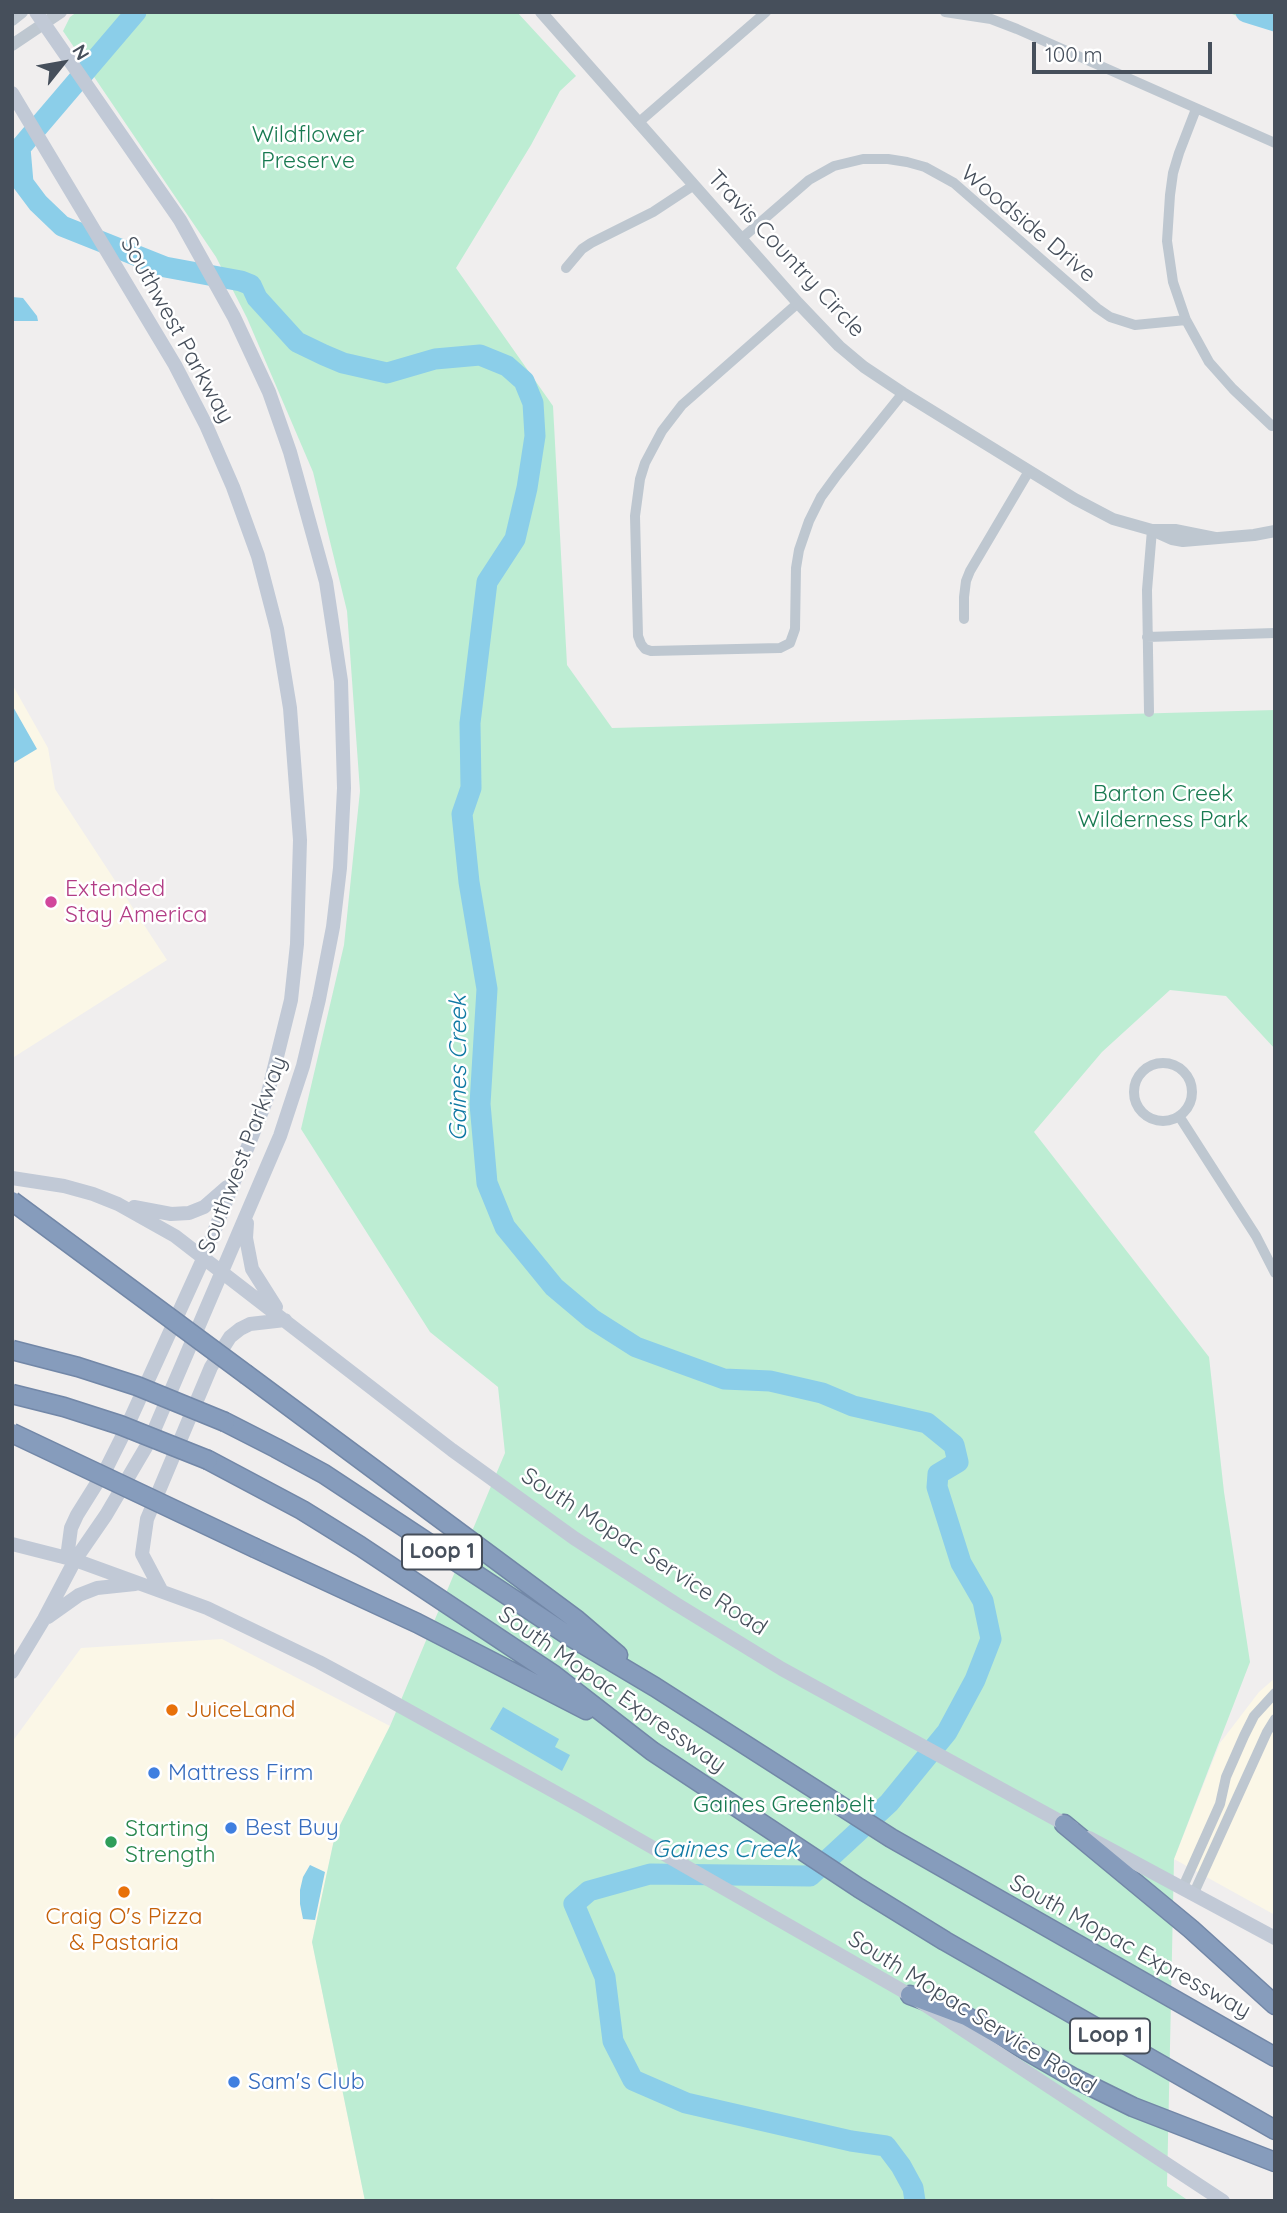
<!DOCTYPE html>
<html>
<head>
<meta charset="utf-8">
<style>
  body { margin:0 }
  #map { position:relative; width:1287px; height:2213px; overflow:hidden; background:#f0eeee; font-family:Quicksand,sans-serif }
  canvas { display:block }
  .frame { position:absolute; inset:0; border:14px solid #464f5b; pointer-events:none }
  .north { position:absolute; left:28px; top:28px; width:70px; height:70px; -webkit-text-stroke:5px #fff; paint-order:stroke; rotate:59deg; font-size:19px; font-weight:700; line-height:28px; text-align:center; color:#464f5b }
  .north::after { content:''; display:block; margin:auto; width:24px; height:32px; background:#464f5b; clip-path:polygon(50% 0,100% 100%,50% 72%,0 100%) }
  .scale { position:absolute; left:1032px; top:42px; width:180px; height:32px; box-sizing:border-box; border:4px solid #464f5b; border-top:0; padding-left:9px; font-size:21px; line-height:24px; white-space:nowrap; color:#464f5b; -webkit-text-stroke:5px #fff; paint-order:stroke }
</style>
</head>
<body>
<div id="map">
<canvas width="1287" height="2213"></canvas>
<div class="frame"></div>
<div class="north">N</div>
<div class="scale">100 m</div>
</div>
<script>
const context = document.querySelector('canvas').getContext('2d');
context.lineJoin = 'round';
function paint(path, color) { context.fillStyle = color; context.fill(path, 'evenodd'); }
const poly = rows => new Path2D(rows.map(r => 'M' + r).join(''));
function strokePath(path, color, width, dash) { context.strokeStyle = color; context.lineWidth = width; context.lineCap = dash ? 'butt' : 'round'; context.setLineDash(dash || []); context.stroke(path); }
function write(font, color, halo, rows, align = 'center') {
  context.font = font + ' Quicksand,sans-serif'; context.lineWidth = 5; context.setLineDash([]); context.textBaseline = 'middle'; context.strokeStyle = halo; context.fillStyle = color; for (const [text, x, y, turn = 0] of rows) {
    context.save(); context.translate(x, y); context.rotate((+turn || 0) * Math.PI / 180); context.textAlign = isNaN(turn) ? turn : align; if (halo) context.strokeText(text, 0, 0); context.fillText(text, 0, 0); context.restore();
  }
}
paint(poly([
  [12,684,48,748,55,789,167,960,14,1057,12,1055],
  [222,1639,390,1726,335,1835,312,1942,365,2201,218,2201,212,2198,205,2201,12,2201,12,1742,81,1648],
  [1275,1678,1275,1915,1174,1859,1220,1743,1259,1692]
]), '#fbf7e7');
paint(poly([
  [77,12,517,12,576,76,560,91,531,145,456,268,553,406,567,665,612,728,1275,710,1275,1049,1226,996,1170,990,1102,1052,1034,1132,1209,1357,1224,1492,1250,1662,1174,1859,1167,2186,1189,2201,365,2201,312,1942,335,1835,390,1726,505,1453,498,1387,430,1332,301,1129,344,945,360,791,347,611,313,472,247,318,216,257,63,31,70,17],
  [1227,12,1275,12,1275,31]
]), '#bdedd3');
paint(poly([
  [12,297,23,298,37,316,38,321,12,321],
  [12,705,37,749,12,764],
  [503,1707,559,1739,555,1747,570,1755,562,1771,490,1729],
  [310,1865,325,1872,315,1920,303,1919,300,1904,300,1890,303,1877]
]), '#8bcee9');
strokePath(poly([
  [12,180,23,183]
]), '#8bcee9', 3.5);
strokePath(poly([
  [136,12,20,148,23,183,38,203,62,226,165,267,241,281,251,285,257,298,297,342,324,355,343,363,387,373,435,359,480,355,507,366,524,381,533,403,535,436,527,488,515,539,487,582,470,723,471,788,462,814,469,882,487,989,480,1104,487,1183,505,1227,554,1287,592,1319,636,1347,724,1379,770,1381,822,1393,853,1406,927,1423,954,1445,958,1462,938,1474,937,1487,961,1563,983,1601,991,1639,975,1680,947,1732,889,1803,810,1876,650,1874,589,1891,574,1904,605,1977,613,2041,633,2080,686,2103,851,2141,886,2146,901,2166,913,2188,915,2201],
  [1246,12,1275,21]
]), '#8bcee9', 21);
const motorway = poly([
  [247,1375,577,1620,618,1655],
  [225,1422,276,1448,324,1474,566,1634,655,1687,891,1838,1275,2057],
  [208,1460,302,1510,360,1546,554,1675,652,1751,859,1888,945,1941,1275,2130],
  [255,1548,417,1623,586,1710],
  [1064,1824,1191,1929,1275,2005],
  [910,1995,966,2016,1074,2078,1133,2107,1275,2162]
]);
strokePath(motorway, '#7287a7', 21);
strokePath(poly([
  [945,12,991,19,1017,29,1275,143],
  [1196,109,1179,153,1173,173,1170,195,1167,241,1173,282,1186,320,1209,362,1233,389,1272,426],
  [638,123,766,12],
  [741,239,809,180,834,166,863,159,888,159,907,162,925,167,954,183,1097,308,1110,317,1135,325,1186,320],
  [566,268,582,249,591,243,653,212,694,185],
  [798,303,682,405,662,431,645,463,640,479,635,516,638,636,641,644,645,649,651,651,780,648,790,643,795,629,796,568,799,550,809,521,821,497,837,475,903,393],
  [964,619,964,597,966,581,970,571,1029,471],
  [1147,637,1275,633],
  [1149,712,1147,590,1152,530],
  '1134 1092a29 29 0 1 1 58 0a29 29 0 1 1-58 0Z',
  [1179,1116,1256,1236,1275,1273],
  [1182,1889,1220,1804,1226,1777,1244,1736,1254,1716,1275,1693],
  [1193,1895,1267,1732,1275,1719]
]), '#bec7d0', 10);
strokePath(poly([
  [541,12,798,303,839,346,864,367,903,393,1075,499,1113,519,1152,530],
  [12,20,22,12],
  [12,45,61,12],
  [1215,538,1175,530,1152,530,1172,539,1183,541,1254,535,1275,531]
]), '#bec7d0', 12);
strokePath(poly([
  [12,93,175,365,206,425,233,487,258,556,277,629,290,708,300,840,297,944,291,1000,266,1101,204,1257,124,1433,107,1467,77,1515,71,1528,68,1550,75,1560],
  [12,1178,64,1186,93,1194,118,1204,175,1236,452,1450,574,1538,676,1604,782,1669,1072,1828],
  [134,1207,171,1214,189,1213,204,1207,227,1187],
  [247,1223,246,1238,252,1269,276,1307],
  [12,1544,75,1560,207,1608,319,1662,382,1696,582,1807,910,1995,1223,2201],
  [161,1590,142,1554,147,1519,211,1367,230,1337,240,1329,250,1324,285,1320],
  [48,1617,79,1595,97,1588,135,1584],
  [12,1672,44,1619,75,1560,106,1515,149,1442,280,1136,303,1066,319,999,333,927,340,868,344,788,341,681,326,582,290,452,269,392,234,317,180,220,36,12],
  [1089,1838,1275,1938]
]), '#c1c9d6', 14);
strokePath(motorway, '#869cbc', 18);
const motorwayBridge = poly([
  [12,1201,247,1375],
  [12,1350,78,1367,137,1386,225,1422],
  [12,1394,64,1407,120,1425,208,1460],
  [12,1433,255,1548]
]);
strokePath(motorwayBridge, '#7287a7', 21, []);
strokePath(motorwayBridge, '#869cbc', 18);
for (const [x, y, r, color] of [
  [51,902,7,"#d1479c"],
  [172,1710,7,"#e8710a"],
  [154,1773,7,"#3f7fe0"],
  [231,1828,7,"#3f7fe0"],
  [111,1842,7,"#2e9e5b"],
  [124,1892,7,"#e8710a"],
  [234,2082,7,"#3f7fe0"]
]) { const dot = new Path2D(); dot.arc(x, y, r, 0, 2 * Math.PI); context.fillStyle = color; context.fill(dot); strokePath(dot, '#fff', 2.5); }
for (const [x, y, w] of [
  [442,1552,80],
  [1110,2036,80]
]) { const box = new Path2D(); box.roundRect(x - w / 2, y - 17.5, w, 35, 5); context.fillStyle = '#fff'; context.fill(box); strokePath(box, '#464f5b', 2); }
write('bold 21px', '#464f5b', null, [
  ["Loop 1",442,1552],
  ["Loop 1",1110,2036]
]);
write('23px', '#197a51', '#fff', [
  ["Wildflower",308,135],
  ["Preserve",308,161],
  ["Barton Creek",1163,794],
  ["Wilderness Park",1163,820],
  ["Gaines Greenbelt",784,1805]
]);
write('23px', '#464f5b', '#fff', [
  ["Woodside Drive",1028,224,40],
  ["Travis Country Circle",786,254,47],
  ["Southwest Parkway",177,330,61],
  ["Southwest Parkway",243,1155,-69],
  ["South Mopac Service Road",644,1552,33],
  ["South Mopac Expressway",612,1690,35],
  ["South Mopac Expressway",1130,1947,29],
  ["South Mopac Service Road",972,2013,32]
]);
write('23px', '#b23c85', '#fff', [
  ["Extended",65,889],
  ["Stay America",65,915]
], 'left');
write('23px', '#c56008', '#fff', [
  ["JuiceLand",186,1710],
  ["Craig O's Pizza",124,1917,"center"],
  ["& Pastaria",124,1943,"center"]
], 'left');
write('23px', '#366cbe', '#fff', [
  ["Mattress Firm",168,1773],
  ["Best Buy",245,1828],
  ["Sam's Club",248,2082]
], 'left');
write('23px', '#27864d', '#fff', [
  ["Starting",125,1829],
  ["Strength",125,1855]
], 'left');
write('italic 24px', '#107aa4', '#fff', [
  ["Gaines Creek",459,1068,-90],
  ["Gaines Creek",725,1850]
]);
</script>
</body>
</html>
